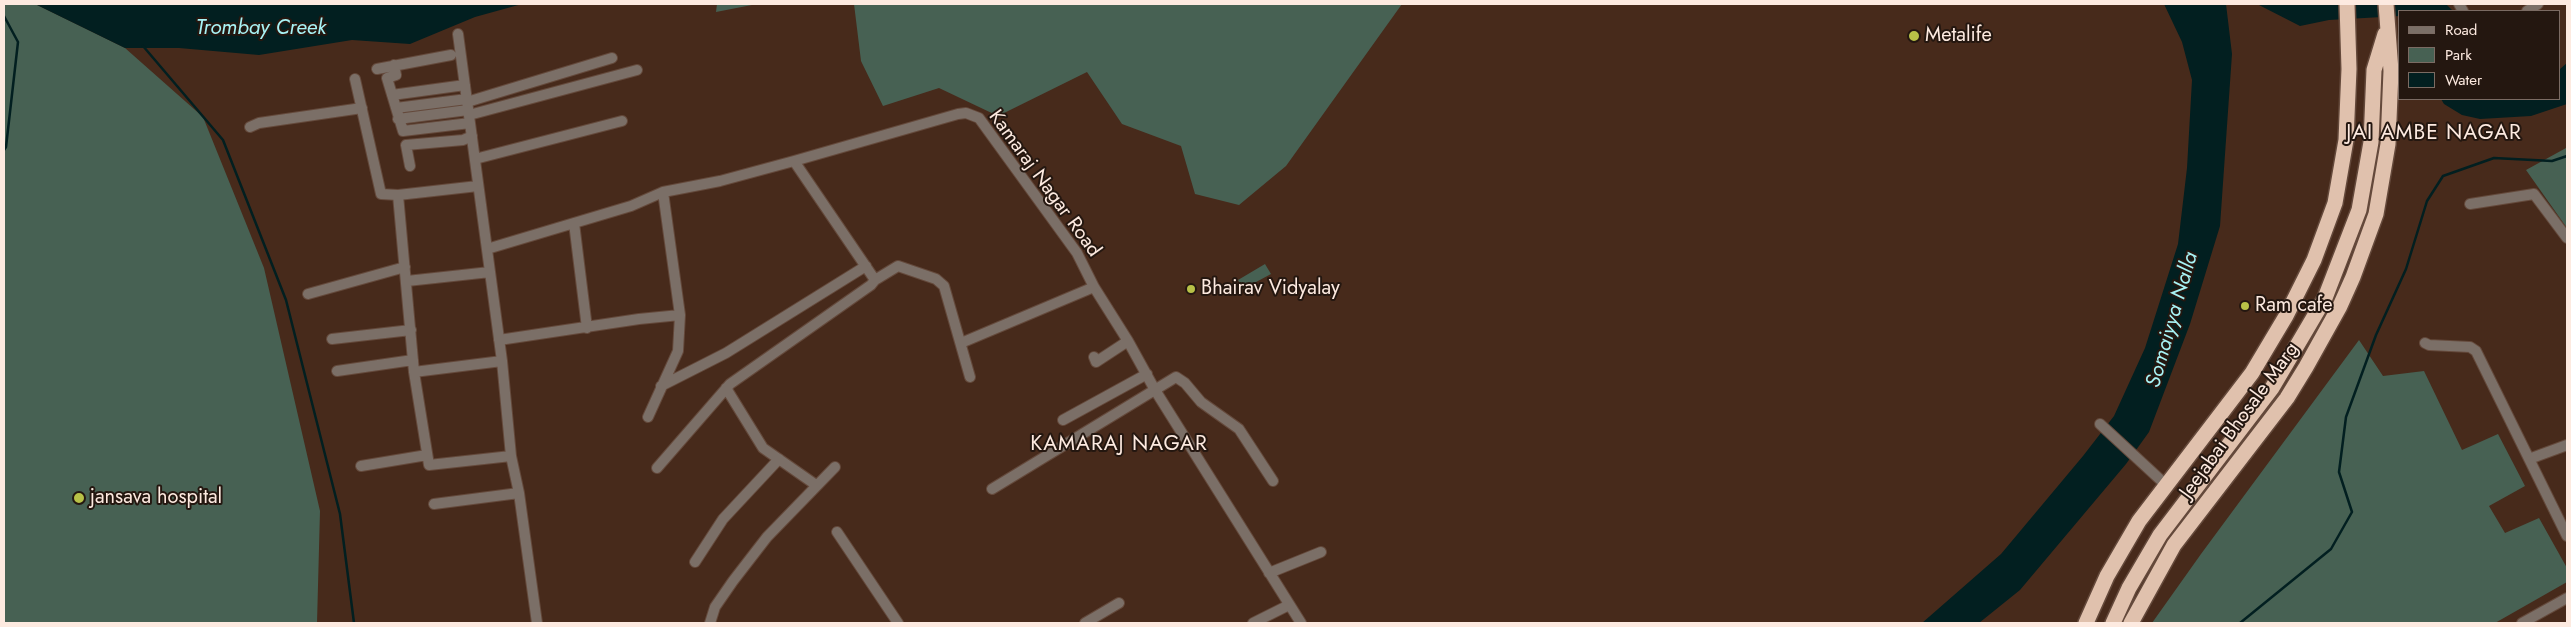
<!DOCTYPE html>
<html>
<head>
<meta charset="utf-8">
<style>
  body { margin:0 }
  #map { position:relative; width:2571px; height:627px; overflow:hidden; background:#472a1b; font-family:Jost,sans-serif }
  canvas { display:block }
  .frame { position:absolute; inset:0; border:5px solid #fdeae0; pointer-events:none }
  .legend { position:absolute; left:2398px; top:10px; width:162px; height:90px; box-sizing:border-box; background:#241710; border:1px solid #7b6b63; margin:0; padding:6px 9px; list-style:none; font-size:15px; color:#fdeae0 }
  .legend li { display:flex; align-items:center; gap:10px; height:25px }
  .legend b { width:25px; border:1px solid #7b6b63 }
</style>
</head>
<body>
<div id="map">
<canvas width="2571" height="627"></canvas>
<div class="frame"></div>
<ul class="legend">
<li><b style="height:6px;background:#7b6f67"></b>Road</li>
<li><b style="height:14px;background:#476153"></b>Park</li>
<li><b style="height:14px;background:#021f20"></b>Water</li>
</ul>
</div>
<script>
const context = document.querySelector('canvas').getContext('2d');
context.lineJoin = 'round';
function paint(path, color) { context.fillStyle = color; context.fill(path, 'evenodd'); }
const poly = rows => new Path2D(rows.map(r => 'M' + r).join(''));
function strokePath(path, color, width, dash) { context.strokeStyle = color; context.lineWidth = width; context.lineCap = dash ? 'butt' : 'round'; context.setLineDash(dash || []); context.stroke(path); }
function write(font, color, halo, rows, align = 'center') {
  context.font = font + ' Jost,sans-serif'; context.lineWidth = 4; context.setLineDash([]); context.textBaseline = 'middle'; context.strokeStyle = halo; context.fillStyle = color; for (const [text, x, y, turn = 0] of rows) {
    context.save(); context.translate(x, y); context.rotate((+turn || 0) * Math.PI / 180); context.textAlign = isNaN(turn) ? turn : align; if (halo) context.strokeText(text, 0, 0); context.fillText(text, 0, 0); context.restore();
  }
}
paint(poly([
  [4,4,35,4,125,48,203,117,264,268,320,511,317,623,4,623],
  [717,4,757,4,716,12],
  [854,4,1402,4,1286,166,1239,205,1195,194,1181,146,1122,124,1087,72,998,116,939,88,883,106,861,61],
  [2567,144,2567,228,2526,170,2566,148],
  [1265,264,1271,274,1243,289,1238,280],
  [2359,340,2383,376,2424,371,2462,450,2498,434,2525,486,2489,506,2505,533,2539,518,2567,568,2567,582,2495,623,2152,623,2201,554]
]), '#476153');
paint(poly([
  [35,4,522,4,475,17,410,44,352,40,259,55,179,48,125,48],
  [2164,4,2226,4,2232,54,2220,226,2190,324,2149,432,2126,464,2020,590,1979,623,1922,623,2001,554,2083,456,2114,416,2145,348,2178,244,2187,168,2192,80,2182,42],
  [2257,4,2446,4,2453,11,2400,11,2400,16,2329,20,2300,26],
  [2567,63,2567,104,2531,116,2480,119,2462,115,2444,104,2441,99,2560,99,2560,69]
]), '#021f20');
strokePath(poly([
  [4,16,18,42,6,147,4,150],
  [143,46,223,140,286,300,340,514,354,623],
  [2240,623,2331,549,2352,512,2339,472,2346,417,2376,335,2406,269,2427,201,2443,176,2494,158,2552,161,2567,156]
]), '#021f20', 2.5);
const street = poly([
  [2459,4,2463,11],
  [2527,11,2538,4],
  [458,34,502,361,511,456,519,493,537,623],
  [394,65,396,75,387,78,403,131,470,123],
  [377,69,451,55],
  [355,79,381,194,398,195],
  [392,95,465,85],
  [467,102,612,58],
  [396,108,467,99],
  [469,115,637,70],
  [398,119,468,110],
  [250,127,259,123,362,108],
  [475,159,622,121],
  [794,161,875,280],
  [410,166,406,145,463,140,472,136],
  [478,186,398,195,414,372,429,465,511,456],
  [663,192,720,181,794,161,958,114,966,113,979,118,1077,253,1094,287,1128,341,1155,390,1301,623],
  [2470,204,2534,194,2567,238],
  [574,223,587,328],
  [487,249,631,206,663,192,680,315,678,351,648,417],
  [407,281,490,272],
  [308,294,405,267],
  [332,339,411,330],
  [499,340,639,319,680,315],
  [961,343,1094,287],
  [2425,343,2429,345,2470,347,2476,351,2567,536],
  [1094,357,1096,362,1128,341],
  [337,371,413,360],
  [414,372,502,361],
  [661,386,726,353,866,266],
  [726,388,763,448,816,485],
  [1063,420,1147,374],
  [2100,424,2166,485],
  [2529,459,2567,445],
  [361,466,427,455],
  [657,468,730,384,871,285,875,280,898,266,936,279,944,286,970,377],
  [992,489,1176,377,1185,383,1201,402,1239,429,1273,481],
  [434,504,519,493],
  [837,532,898,623],
  [695,562,723,519,779,459],
  [1269,573,1321,552],
  [710,623,715,607,733,581,767,537,835,467],
  [1085,623,1119,603],
  [1253,623,1289,605],
  [2522,623,2567,598]
]);
const highway = poly([
  [2086,623,2107,576,2139,521,2252,373,2286,316,2314,260,2335,203,2346,140,2349,69,2347,4],
  [2113,623,2129,588,2160,535,2272,388,2325,298,2359,210,2371,142,2374,70,2385,34],
  [2131,623,2174,545,2287,398,2306,367,2340,306,2353,277,2376,214,2388,144,2391,71,2386,4]
]);
strokePath(street, '#64493b', 12);
strokePath(highway, '#64493b', 18);
strokePath(street, '#7b6f67', 10);
strokePath(highway, '#e0c1ad', 15);
for (const [x, y, r, color] of [
  [1914,36,6,"#b8c147"],
  [1191,289,5,"#b8c147"],
  [2245,306,5,"#b8c147"],
  [79,498,6,"#b8c147"]
]) { const dot = new Path2D(); dot.arc(x, y, r, 0, 2 * Math.PI); context.fillStyle = color; context.fill(dot); strokePath(dot, '#241710', 2); }
write('20px', '#fdeae0', '#241710', [
  ["Metalife",1925,36],
  ["Bhairav Vidyalay",1201,289],
  ["Ram cafe",2255,306],
  ["jansava hospital",90,498]
], 'left');
write('20px', '#fdeae0', '#241710', [
  ["Kamaraj Nagar Road",1044,184,54],
  ["Jeejabai Bhosale Marg",2240,421,-54]
]);
write('italic 21px', '#a8f3f5', '#241710', [
  ["Trombay Creek",261,29],
  ["Somaiyya Nalla",2173,320,-74]
]);
context.letterSpacing = '1px';
write('21px', '#fdeae0', '#241710', [
  ["JAI AMBE NAGAR",2434,134],
  ["KAMARAJ NAGAR",1119,445]
]);
context.letterSpacing = '0px';
</script>
</body>
</html>
